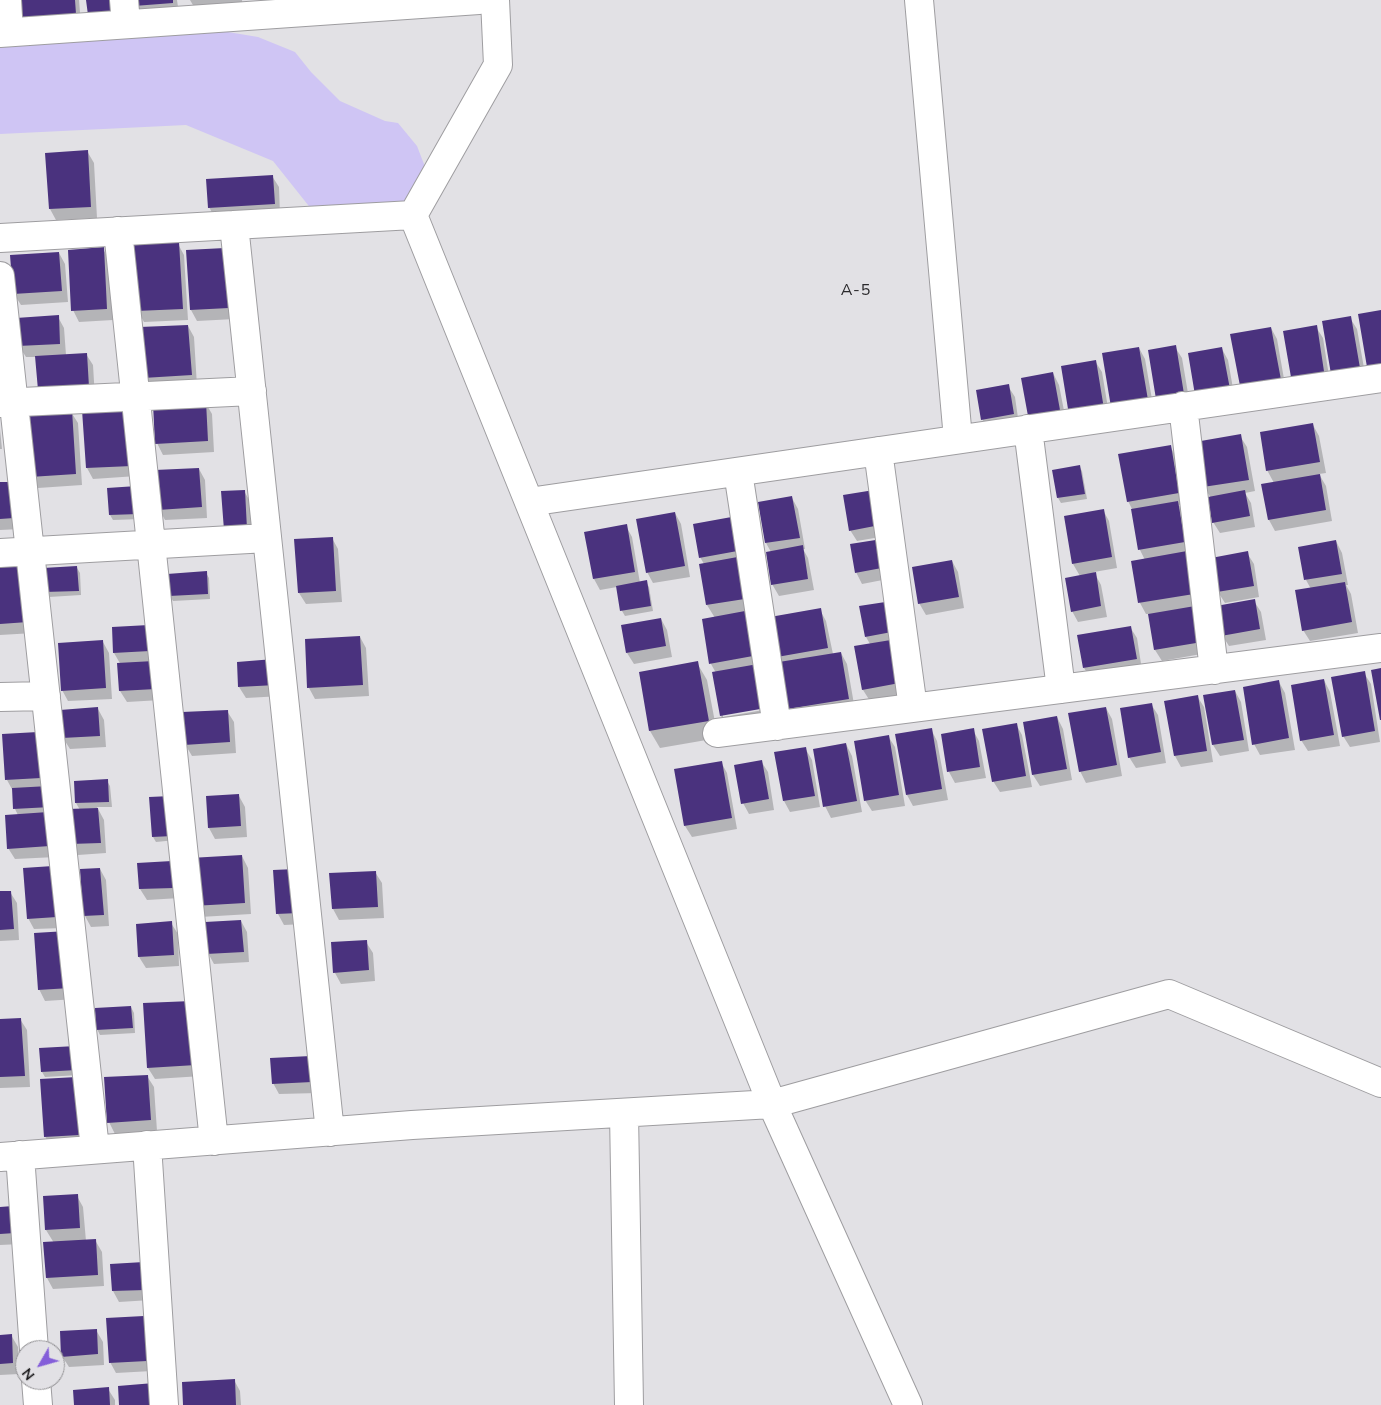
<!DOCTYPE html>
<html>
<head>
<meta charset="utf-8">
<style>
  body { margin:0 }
  #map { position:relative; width:1381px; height:1405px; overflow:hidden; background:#e2e1e5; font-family:"Nunito Sans",sans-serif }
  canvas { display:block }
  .north { position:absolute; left:15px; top:1340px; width:50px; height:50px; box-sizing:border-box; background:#e2e1e5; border:1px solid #919093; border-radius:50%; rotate:232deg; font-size:14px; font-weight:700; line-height:20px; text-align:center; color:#181719 }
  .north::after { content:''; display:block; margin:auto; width:18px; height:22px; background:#845ed9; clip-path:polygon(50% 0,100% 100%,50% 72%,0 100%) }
</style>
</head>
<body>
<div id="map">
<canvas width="1381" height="1405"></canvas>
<div class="north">N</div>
</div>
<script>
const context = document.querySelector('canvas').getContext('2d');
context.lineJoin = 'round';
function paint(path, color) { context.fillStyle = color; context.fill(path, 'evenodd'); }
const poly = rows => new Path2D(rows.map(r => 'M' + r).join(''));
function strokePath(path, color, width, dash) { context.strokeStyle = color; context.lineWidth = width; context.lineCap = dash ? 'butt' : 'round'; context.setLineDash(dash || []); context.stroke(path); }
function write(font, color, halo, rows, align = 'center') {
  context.font = font + ' "Nunito Sans",sans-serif'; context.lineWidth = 5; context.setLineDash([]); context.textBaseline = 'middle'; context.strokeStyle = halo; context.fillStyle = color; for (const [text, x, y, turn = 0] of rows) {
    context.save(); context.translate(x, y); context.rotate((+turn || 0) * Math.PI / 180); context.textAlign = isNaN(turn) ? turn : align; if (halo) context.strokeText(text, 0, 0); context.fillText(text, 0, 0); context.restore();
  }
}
paint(poly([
  [198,27,258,37,295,52,311,72,340,101,385,121,398,123,417,146,427,172,408,206,312,210,273,161,186,125,0,134,0,40]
]), '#cfc5f4');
paint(poly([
  [20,0,79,0,81,25],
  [134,0,177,0,179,14,141,17],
  [190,0,242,0,243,7,197,12],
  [87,151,94,163,97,218,56,220,50,209,46,154],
  [272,176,279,187,280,215,215,218,209,207],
  [178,244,184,255,188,320,144,322,138,311],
  [103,249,109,260,113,320,79,322,73,310],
  [225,249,235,319,197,321,191,310],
  [59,253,65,264,68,302,21,305,14,294],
  [58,317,64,328,66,355,86,354,93,365,95,398,37,357,26,357,19,346],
  [1350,318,1357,329,1366,379,1332,373],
  [188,326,194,337,197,386,151,389,145,378],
  [1316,327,1323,338,1331,389,1299,394],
  [1271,328,1277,339,1287,396,1248,402],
  [1175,347,1182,358,1190,405,1149,351],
  [1139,348,1145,359,1154,411,1119,418],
  [1222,349,1228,360,1235,400,1190,354],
  [1095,361,1102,372,1110,420,1062,367],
  [1053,373,1059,385,1066,421,1035,426],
  [1008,386,1015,397,1019,425,989,430,982,419],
  [205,402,212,414,214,452,163,455,157,443],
  [127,409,137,476,93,479,87,468,83,412],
  [71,412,78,423,82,485,38,488,31,477],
  [1313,425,1319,436,1326,473,1319,474,1326,486,1332,521,1275,531,1269,520,1274,483,1267,470],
  [0,429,2,449,0,449],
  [1240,436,1247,447,1255,491,1245,493,1251,503,1255,527,1220,533,1213,522,1211,498,1204,487],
  [1170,446,1176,457,1185,504,1179,505,1184,513,1207,653,1162,661,1155,650,1149,614,1146,614,1140,603,1133,562,1145,560,1140,550,1132,509,1128,501],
  [1079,466,1082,471,1087,499,1061,503,1058,498,1053,471],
  [199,469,205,480,207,518,165,520,159,509],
  [0,483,20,529,0,530],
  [109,489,141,519,113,520,110,515],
  [244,491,251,503,253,540,231,541],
  [844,496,886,536,857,541,850,530],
  [792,498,798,509,805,549,803,549,808,558,814,590,779,596,772,584,771,552,766,543,759,503],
  [1103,510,1109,521,1117,568,1094,572,1101,585,1107,617,1078,622,1072,611,1080,576,1073,564],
  [675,513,681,524,690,577,653,583,647,572],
  [736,518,756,609,744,611,751,624,769,706,723,714,723,717,769,709,771,719,727,727,721,716,714,673,716,673,711,664,715,618,707,605,704,564,700,557],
  [626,526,632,537,640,583,646,582,649,587,653,611,625,616,622,611,617,587,600,590,594,579,585,533],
  [332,538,338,549,342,602,306,604,299,593],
  [881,541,893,578,862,584,856,572],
  [1336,541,1342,553,1348,585,1346,585,1351,594,1358,633,1310,641,1303,630,1311,589,1306,580],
  [1247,553,1254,564,1259,597,1225,603,1218,592],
  [952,561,958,572,964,608,926,615,919,603],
  [0,565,34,633,0,635],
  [77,568,80,573,81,595,49,597,46,592],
  [206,573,209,578,210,599,173,601,170,596],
  [1254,601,1261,612,1266,640,1229,646,1222,635],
  [891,602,910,693,870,701,863,690,870,644,866,637],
  [820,610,826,621,833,654,841,653,847,664,855,710,795,720,788,709,782,663,778,656],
  [661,619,667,630,672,657,634,664,627,653,623,626],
  [148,626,161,700,127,702,120,691,121,665,114,653,113,628],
  [1130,627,1137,638,1142,670,1091,679,1084,668],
  [360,637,366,648,369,696,315,699,309,688],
  [103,642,109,653,112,699,68,701,62,690],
  [274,661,282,696,246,698,239,687],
  [697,663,707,680,718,738,660,748,650,731,640,673],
  [1364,673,1371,684,1380,742,1350,747,1343,736],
  [1324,680,1330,692,1340,746,1308,751,1301,740],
  [1279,682,1285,693,1295,750,1260,755,1254,744],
  [1235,691,1241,702,1249,751,1220,756,1213,745],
  [1197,696,1204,707,1213,762,1181,767,1175,756,1166,702],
  [1151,704,1158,715,1166,763,1136,768,1129,757],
  [1106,708,1112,719,1122,776,1086,783,1080,771],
  [98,709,104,720,106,747,70,749,63,738],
  [227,711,234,722,236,753,192,756,185,744],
  [1057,717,1063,729,1072,780,1040,786,1033,775,1024,723],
  [1016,724,1022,735,1032,787,1000,792,993,781],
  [931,729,937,741,948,800,913,806,907,795],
  [973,730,979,741,986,778,955,783,949,772],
  [888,736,895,747,905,806,872,811,865,800],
  [44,744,56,857,15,859,8,848,18,815,15,809,13,791,7,780],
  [846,744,852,756,862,812,831,818,825,806],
  [805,748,812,760,820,807,790,812,784,801],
  [761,761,768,772,774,810,749,814,743,803],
  [721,762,727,773,737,829,692,837,685,826],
  [107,781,110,786,112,807,97,807,104,820,106,853,78,855,71,844,80,810,76,803,75,782],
  [239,796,245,807,247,837,215,839,209,828],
  [173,802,176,840,156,842,153,837],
  [242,856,248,868,251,914,200,917,194,906],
  [172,862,180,898,147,900,140,889,139,864],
  [53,867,63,928,34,929,28,918],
  [100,869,106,880,109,926,91,927,85,916],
  [275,871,305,924,284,925,278,914],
  [375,872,382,883,384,918,339,920,333,909,330,874],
  [0,892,10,892,17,903,19,940,0,941],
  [241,921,247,932,249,962,214,964,208,953],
  [171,923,178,934,179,966,146,968,139,957],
  [366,942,373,953,375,981,341,984,335,973],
  [73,943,76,999,45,1001,39,989],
  [144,1004,202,1076,155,1079,148,1068],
  [131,1007,134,1013,135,1033,100,1035,97,1029],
  [20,1019,27,1030,30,1087,0,1088,0,1020],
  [78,1052,80,1075,45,1077,42,1072],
  [310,1057,318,1093,279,1094,273,1083],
  [147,1076,154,1087,157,1131,115,1134,109,1122],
  [76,1079,86,1146,51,1148,45,1136],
  [77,1196,83,1207,86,1241,95,1240,102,1252,104,1286,53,1289,47,1278,54,1243,46,1230],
  [0,1208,21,1244,0,1245],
  [143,1264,151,1300,119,1302,113,1291],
  [143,1317,150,1328,152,1371,116,1373,110,1362],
  [96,1330,103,1342,104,1365,69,1367,62,1356],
  [11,1335,18,1347,19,1374,0,1375,0,1336],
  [234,1380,240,1391,241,1405,184,1405],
  [108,1389,115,1400,115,1405,75,1405]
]), '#0003');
paint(poly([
  [19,0,75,0,76,14,21,19],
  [86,0,118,0,119,12,88,15],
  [133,0,173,0,173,3,134,6],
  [88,150,91,207,49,209,45,153],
  [273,175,275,204,208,208,206,179],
  [179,242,183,309,136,311,132,245],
  [104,247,107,309,71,311,68,250],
  [225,248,229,308,190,310,186,250],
  [59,252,62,291,13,294,10,255],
  [1381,310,1381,365,1367,367,1358,314],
  [59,315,60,344,18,346,16,318],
  [1351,316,1360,368,1331,374,1322,321],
  [188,325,192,375,143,378,140,327],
  [1317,325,1325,378,1292,383,1283,331],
  [1271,327,1282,385,1241,391,1230,334],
  [1176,345,1184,394,1156,399,1148,350],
  [1139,347,1148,400,1111,407,1102,353],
  [1222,347,1230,389,1195,395,1188,353],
  [87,353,89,387,38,390,35,356],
  [1096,360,1104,409,1069,415,1061,366],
  [1053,372,1060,410,1028,416,1021,378],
  [1009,384,1014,414,981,420,976,390],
  [206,401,208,441,155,444,153,404],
  [128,408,132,466,86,468,82,410],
  [72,410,76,474,30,477,26,413],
  [1313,423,1320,462,1266,471,1260,432],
  [1241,434,1249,480,1203,487,1195,442],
  [1171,445,1179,493,1127,502,1118,454],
  [1080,465,1085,494,1057,498,1052,470],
  [199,468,202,507,158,510,155,470],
  [1320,474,1326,510,1268,520,1261,484],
  [0,482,12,482,14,518,0,519],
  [137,486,139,514,109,515,107,488],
  [245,490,247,529,224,530,221,491],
  [874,490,880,525,849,531,843,495],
  [1245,490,1250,516,1212,523,1208,497],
  [792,496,800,538,765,543,758,502],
  [1178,501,1185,542,1138,550,1131,509],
  [1104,509,1112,557,1072,564,1064,516],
  [675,512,685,566,646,573,636,519],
  [737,516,743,550,699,558,693,524],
  [627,524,635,572,593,579,584,532],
  [333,537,336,591,298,593,294,539],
  [882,539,887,567,855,573,850,544],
  [1336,540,1342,574,1304,580,1298,547],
  [803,545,808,579,771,585,766,552],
  [1187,551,1194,594,1138,603,1131,561],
  [1248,551,1254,586,1217,592,1211,558],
  [743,556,751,598,706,605,699,564],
  [952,560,959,597,918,604,912,567],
  [24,562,28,622,0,624,0,563],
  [77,566,79,591,44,592,43,568],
  [207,571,208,594,169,596,167,574],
  [1096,572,1101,606,1071,612,1065,578],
  [647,580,651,606,620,611,616,586],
  [1345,582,1352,622,1302,631,1295,590],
  [1255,599,1260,629,1221,636,1216,606],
  [892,601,897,631,865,637,859,606],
  [1195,606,1202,642,1154,650,1148,614],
  [821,608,828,648,777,657,770,617],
  [745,611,753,656,709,664,702,619],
  [661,618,666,646,626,653,621,625],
  [149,625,150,651,113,653,112,627],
  [1131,626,1137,659,1083,668,1077,635],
  [360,636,363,685,307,688,305,639],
  [897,639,905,682,862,690,854,646],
  [103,640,106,688,61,691,58,643],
  [841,652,849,699,787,709,779,662],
  [274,659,276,685,238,687,237,662],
  [154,661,156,689,119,691,117,663],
  [698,661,709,721,649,731,639,672],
  [758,664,766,708,720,716,712,672],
  [1381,668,1381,720,1380,720,1371,670],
  [1365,671,1375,731,1342,737,1331,677],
  [1324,679,1334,735,1300,741,1291,685],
  [1279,680,1289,738,1252,745,1243,687],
  [1235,690,1244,740,1212,745,1203,695],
  [1198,695,1207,751,1174,756,1164,701],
  [1152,703,1161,752,1128,758,1120,708],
  [98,707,100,736,62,738,60,710],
  [1106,707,1117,765,1079,772,1068,713],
  [228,710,230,742,184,745,182,712],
  [1057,716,1067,769,1032,775,1023,722],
  [1017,723,1026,776,992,782,982,729],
  [932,728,942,789,906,795,895,734],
  [974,728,980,767,947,772,941,734],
  [38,732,41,778,5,780,2,734],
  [889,735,899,795,864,801,854,741],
  [846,743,857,801,823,807,813,749],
  [806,747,815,796,783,801,774,752],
  [762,760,769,799,741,804,734,765],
  [722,761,732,818,684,826,674,769],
  [108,779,109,802,75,803,74,781],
  [49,786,51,807,13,809,12,788],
  [239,794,241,826,208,828,206,796],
  [171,796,173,836,152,837,149,797],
  [98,808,101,843,70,844,68,809],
  [48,812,50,846,7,849,5,815],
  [242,855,245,903,193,906,190,858],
  [172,861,174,888,139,889,137,863],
  [53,866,57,917,27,919,23,868],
  [100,868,104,915,83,916,80,869],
  [296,869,299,913,276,914,273,870],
  [376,871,378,907,332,909,329,873],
  [0,891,11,891,14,929,0,930],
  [241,920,244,952,206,954,205,922],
  [172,921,174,955,138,957,136,924],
  [67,931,70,988,38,990,34,933],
  [367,940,369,970,333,973,331,942],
  [192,1001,196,1065,147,1068,143,1003],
  [131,1006,133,1028,96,1030,95,1008],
  [21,1018,25,1076,0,1077,0,1019],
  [76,1046,77,1070,41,1072,39,1048],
  [311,1056,312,1082,272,1084,270,1058],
  [148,1075,151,1120,107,1123,104,1077],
  [77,1077,80,1135,44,1137,40,1079],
  [78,1194,80,1228,45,1230,43,1196],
  [13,1206,15,1233,0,1234,0,1207],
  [96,1239,98,1275,46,1278,43,1242],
  [144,1262,146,1290,112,1291,110,1264],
  [144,1316,147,1361,109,1363,106,1318],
  [97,1329,98,1354,61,1357,60,1331],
  [12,1334,13,1363,0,1364,0,1335],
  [235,1379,236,1405,183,1405,182,1382],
  [154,1383,155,1405,119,1405,118,1386],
  [109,1387,110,1405,74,1405,73,1390]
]), '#4a327e');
const street = poly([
  [7,0,9,32],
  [124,0,126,24],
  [495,0,498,65,413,215,772,1104,908,1405],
  [919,0,958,439],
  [0,33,479,0],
  [234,225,330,1132],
  [118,231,214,1141],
  [0,238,413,215],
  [0,276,95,1149],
  [0,403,252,391],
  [1183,406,1214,670],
  [1028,429,1061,689],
  [878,451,913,708],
  [738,472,777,726],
  [529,502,1381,378],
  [0,553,267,538],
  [0,697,46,696],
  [717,733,1381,648],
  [624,1113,629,1405],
  [147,1145,164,1405],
  [20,1155,34,1350],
  [0,1157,412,1125,772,1104,1169,994,1381,1083],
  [36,1380,38,1405]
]);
strokePath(street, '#9e9da0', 30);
strokePath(street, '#fff', 28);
context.letterSpacing = '1px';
write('16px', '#2a292c', '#e2e1e5', [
  ["A-5",856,291]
]);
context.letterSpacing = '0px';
</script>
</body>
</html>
